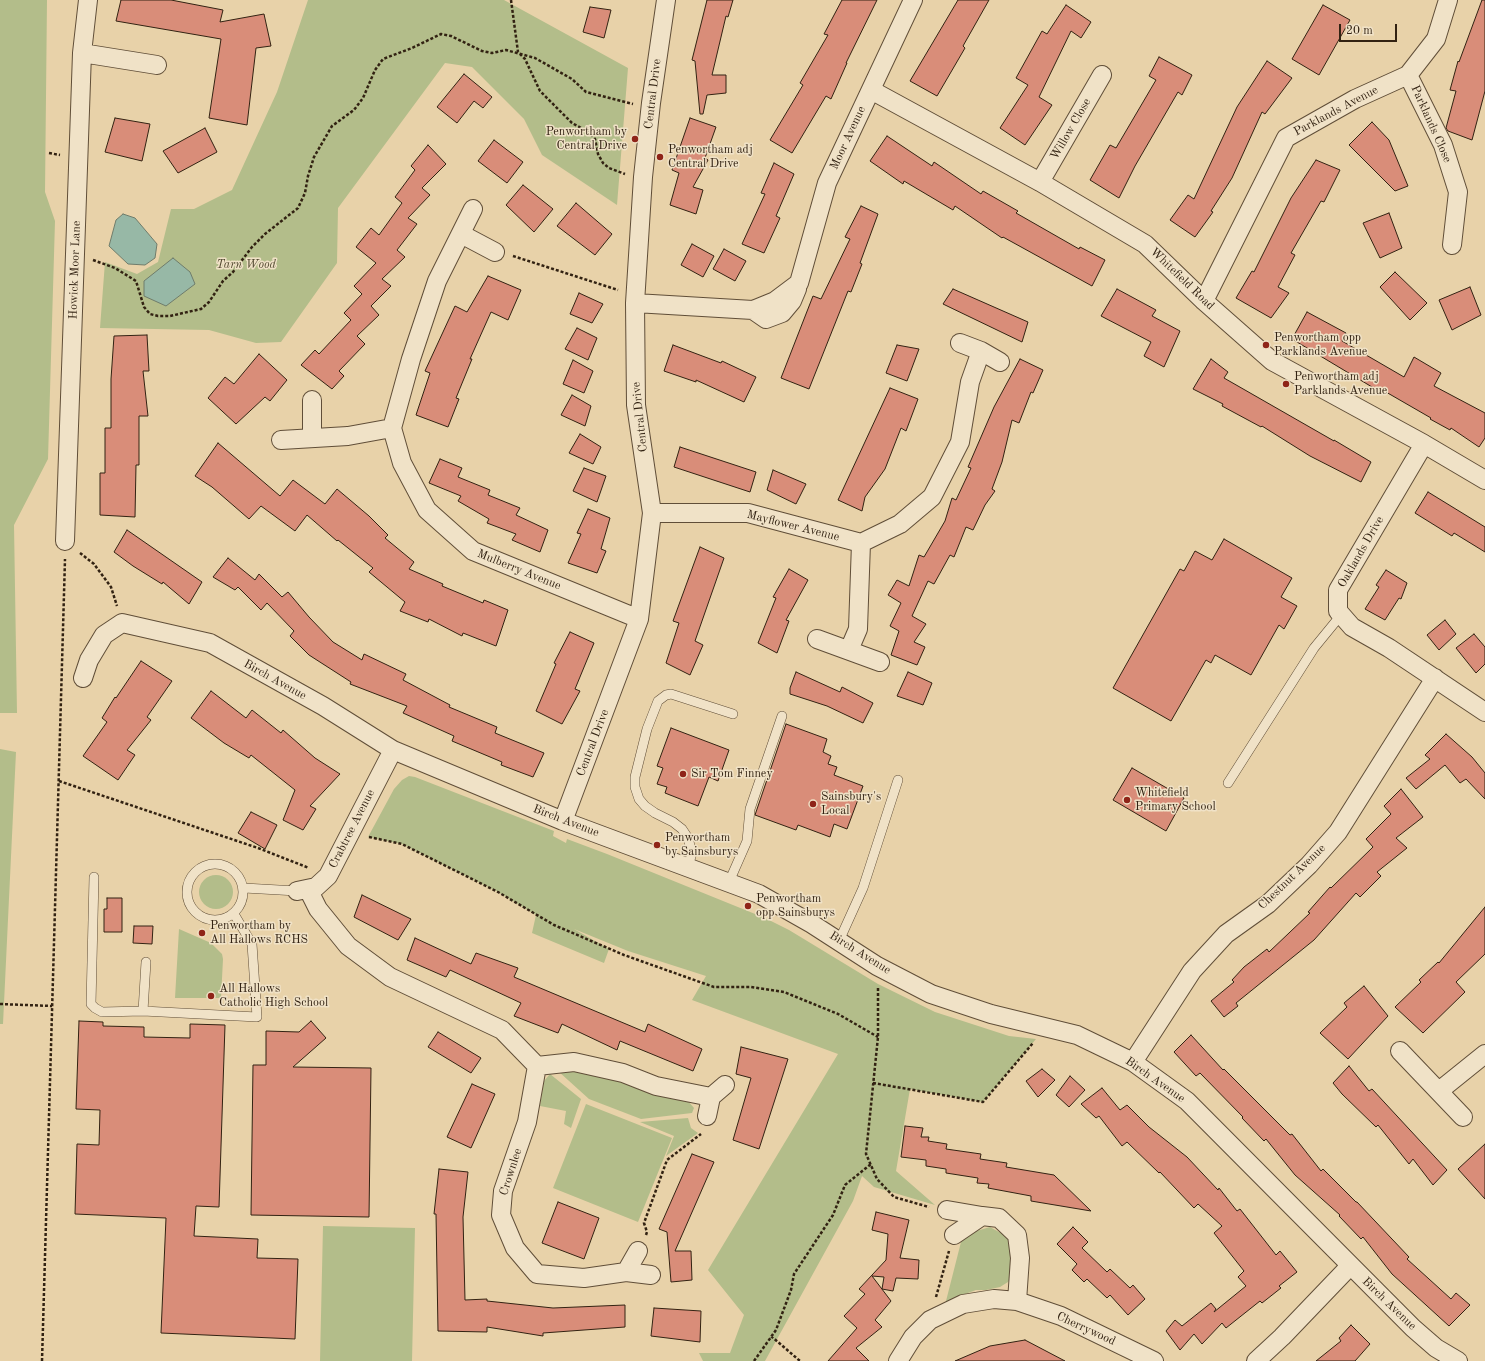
<!DOCTYPE html>
<html>
<head>
<meta charset="utf-8">
<style>
  body { margin:0 }
  #map { position:relative; width:1485px; height:1361px; overflow:hidden; background:#e8d2a9; font-family:"Old Standard TT",serif }
  canvas { display:block }
  .scale { position:absolute; left:1339px; top:24px; width:58px; height:18px; box-sizing:border-box; border:2px solid #322212; border-top:0; padding-left:5px; font-size:12px; line-height:14px; white-space:nowrap; color:#322212; -webkit-text-stroke:3px #f0e2c7; paint-order:stroke }
</style>
</head>
<body>
<div id="map">
<canvas width="1485" height="1361"></canvas>
<div class="scale">20 m</div>
</div>
<script>
const context = document.querySelector('canvas').getContext('2d');
context.lineJoin = 'round';
function paint(path, color) { context.fillStyle = color; context.fill(path, 'evenodd'); }
const poly = rows => new Path2D(rows.map(r => 'M' + r).join(''));
function strokePath(path, color, width, dash) { context.strokeStyle = color; context.lineWidth = width; context.lineCap = dash ? 'butt' : 'round'; context.setLineDash(dash || []); context.stroke(path); }
function write(font, color, halo, rows, align = 'center') {
  context.font = font + ' "Old Standard TT",serif'; context.lineWidth = 3; context.setLineDash([]); context.textBaseline = 'middle'; context.strokeStyle = halo; context.fillStyle = color; for (const [text, x, y, turn = 0] of rows) {
    context.save(); context.translate(x, y); context.rotate((+turn || 0) * Math.PI / 180); context.textAlign = isNaN(turn) ? turn : align; if (halo) context.strokeText(text, 0, 0); context.fillText(text, 0, 0); context.restore();
  }
}
paint(poly([
  [0,0,47,0,45,192,55,221,48,459,14,525,17,713,0,713],
  [308,0,504,0,628,68,617,205,542,155,524,119,472,67,445,63,338,208,337,263,281,342,256,343,209,330,100,328,105,262,137,274,158,262,171,209,194,209,232,190,277,92],
  [0,749,16,752,3,1024,0,1024],
  [409,776,415,777,554,831,553,836,566,843,567,839,607,854,765,918,789,930,878,984,935,1012,1009,1036,1036,1039,983,1102,910,1089,896,1171,935,1205,874,1187,862,1176,853,1201,765,1361,703,1361,699,1353,730,1353,744,1315,708,1270,838,1054,692,1000,706,976,628,951,574,929,609,949,604,963,532,933,536,915,498,892,402,844,368,837,394,789,402,780],
  '199 892a17 17 0 1 1 34 0a17 17 0 1 1-34 0Z',
  [179,929,211,943,222,954,223,959,221,998,175,998],
  [588,1070,688,1101,694,1108,692,1113,641,1119,589,1099,558,1071],
  [550,1074,581,1099,571,1128,564,1124,566,1111,540,1106,544,1081],
  [586,1104,672,1138,638,1222,553,1188],
  [688,1118,691,1128,698,1133,666,1156,674,1136,640,1122],
  [323,1226,415,1228,412,1361,320,1361],
  [990,1227,1008,1237,1013,1251,1013,1274,1008,1282,1000,1287,986,1290,976,1290,957,1297,945,1305,961,1242,973,1232]
]), '#b3bd8a');
const water = poly([
  [123,214,135,218,157,244,155,258,145,265,128,264,109,246,116,220,123,214],
  [173,258,190,272,195,284,166,306,144,296,144,281,173,258]
]);
paint(water, '#97b8a6');
strokePath(water, '#6f7c6b', 1);
const building = poly([
  [121,0,171,0,223,10,220,22,264,14,271,46,256,48,247,125,209,118,221,39,116,21,121,0],
  [707,0,733,0,728,17,726,16,712,75,726,75,726,93,707,95,703,114,700,114,695,61,692,60,707,0],
  [842,0,877,0,846,63,847,63,831,99,826,96,792,153,770,140,803,85,800,83,828,35,824,34,842,0],
  [958,0,989,0,963,46,965,48,937,96,910,81,958,0],
  [1482,0,1485,0,1485,91,1472,140,1448,131,1446,128,1456,91,1450,90,1458,61,1459,62,1482,0],
  [1066,5,1091,22,1081,38,1071,31,1039,97,1052,105,1025,145,1000,128,1028,85,1016,78,1042,31,1047,34,1066,5],
  [1323,5,1350,20,1319,75,1292,59,1323,5],
  [590,7,611,10,604,38,583,32,590,7],
  [1159,57,1192,75,1182,95,1178,92,1135,166,1119,198,1090,180,1110,145,1116,148,1156,80,1149,76,1159,57],
  [1267,61,1292,78,1265,114,1262,112,1232,178,1211,211,1213,212,1195,237,1170,220,1188,195,1194,199,1237,107,1267,61],
  [464,74,492,97,483,108,474,101,457,123,437,107,464,74],
  [115,118,150,124,142,161,105,152,115,118],
  [690,118,716,127,705,158,708,160,693,187,703,190,696,214,670,205,679,173,672,170,690,118],
  [1372,122,1389,140,1408,186,1395,191,1349,145,1372,122],
  [205,128,217,152,178,173,163,151,205,128],
  [887,136,932,166,934,162,981,194,983,191,1018,211,1016,213,1079,249,1080,247,1105,260,1092,286,1003,237,1002,238,955,206,953,210,904,181,903,184,870,161,887,136],
  [494,140,523,162,507,183,478,161,494,140],
  [428,145,446,164,422,188,430,195,408,218,417,224,397,250,405,257,382,279,391,286,371,306,379,315,357,336,365,344,339,371,344,376,332,389,301,365,315,350,319,354,351,320,344,313,362,294,354,286,376,263,356,247,371,228,379,235,402,203,395,197,415,170,411,166,428,145],
  [1316,160,1340,170,1324,202,1321,201,1291,253,1295,255,1278,287,1289,293,1271,318,1236,298,1252,271,1254,272,1291,198,1316,160],
  [774,163,794,174,776,216,780,218,764,253,742,244,765,194,761,193,774,163],
  [523,185,553,209,534,232,506,205,523,185],
  [576,203,612,234,595,255,557,226,576,203],
  [861,206,878,214,860,263,862,264,851,292,848,291,809,389,781,378,813,296,821,299,850,239,845,237,861,206],
  [1389,213,1402,248,1380,258,1363,223,1389,213],
  [692,244,714,256,703,277,681,265,692,244],
  [724,249,746,261,735,281,713,269,724,249],
  [1395,272,1427,303,1410,320,1380,287,1395,272],
  [488,276,521,290,508,320,491,312,470,359,472,359,456,398,459,399,448,427,416,415,430,373,425,371,455,306,467,312,488,276],
  [1470,287,1481,315,1452,330,1439,300,1470,287],
  [953,289,1028,322,1022,342,943,304,953,289],
  [1117,289,1156,310,1152,316,1180,331,1164,367,1144,356,1151,342,1101,316,1117,289],
  [579,293,603,304,592,323,570,314,579,293],
  [1307,312,1346,333,1342,341,1404,377,1414,357,1441,373,1434,386,1485,413,1485,438,1479,447,1451,428,1450,430,1430,419,1431,418,1379,388,1377,390,1292,339,1307,312],
  [577,328,597,338,588,360,565,349,577,328],
  [147,335,149,371,143,371,148,416,139,416,139,465,136,465,135,517,100,515,100,473,105,473,105,428,111,428,111,379,114,336,147,335],
  [673,345,721,363,722,361,756,377,744,402,696,380,696,382,664,371,673,345],
  [897,345,919,349,907,381,886,373,897,345],
  [259,354,287,380,270,401,265,397,236,424,208,398,225,377,234,384,259,354],
  [1020,359,1043,370,1033,393,1031,392,1019,423,1012,420,1002,462,992,489,995,491,985,505,973,530,966,527,954,557,950,555,934,584,928,581,912,616,926,624,914,642,925,647,917,665,891,655,899,631,890,626,901,603,888,595,897,580,909,586,919,555,924,557,945,521,952,498,956,500,971,468,968,467,994,407,1020,359],
  [1211,359,1228,372,1224,378,1334,441,1334,440,1371,462,1361,482,1310,456,1262,426,1261,427,1222,406,1223,404,1193,389,1211,359],
  [573,360,593,371,584,393,563,384,573,360],
  [890,388,918,399,906,431,901,428,885,469,865,497,862,511,838,500,890,388],
  [572,395,591,406,585,426,561,415,572,395],
  [580,434,601,447,593,464,569,453,580,434],
  [218,443,280,496,293,480,325,504,337,489,369,516,388,535,385,538,414,562,409,569,443,584,442,586,483,603,484,600,508,610,496,646,463,633,462,636,429,619,428,622,400,611,405,602,369,572,373,568,338,540,337,541,307,515,295,531,261,506,249,519,212,487,195,476,218,443],
  [680,447,756,472,750,492,674,467,680,447],
  [440,459,462,468,458,477,490,490,488,495,520,508,516,515,548,530,540,552,512,540,516,534,487,523,489,519,458,501,461,496,429,483,440,459],
  [584,468,606,476,597,502,573,491,584,468],
  [773,470,806,484,796,504,767,490,773,470],
  [1428,492,1485,527,1485,552,1454,533,1452,536,1415,513,1428,492],
  [588,509,610,518,601,549,606,551,597,573,568,563,581,534,577,533,588,509],
  [127,530,202,582,189,604,163,582,162,584,133,566,114,552,127,530],
  [1224,539,1292,578,1281,597,1297,606,1284,629,1279,625,1251,675,1215,655,1211,663,1206,660,1171,721,1113,688,1180,569,1184,571,1195,551,1212,560,1224,539],
  [700,547,724,558,695,641,703,645,690,675,666,663,679,623,673,621,700,547],
  [228,558,255,580,259,574,282,597,288,592,309,617,333,642,362,660,364,654,406,674,403,680,450,705,449,707,497,727,495,733,544,753,533,777,501,765,502,762,452,741,454,736,403,713,407,706,350,684,351,682,309,655,290,636,294,631,267,603,261,610,238,587,235,590,213,577,228,558],
  [789,569,808,580,786,620,789,621,777,653,758,643,776,598,773,597,789,569],
  [1386,570,1407,583,1401,599,1399,598,1385,620,1365,609,1379,587,1376,585,1386,570],
  [1445,620,1456,634,1439,650,1427,635,1445,620],
  [570,632,594,643,575,689,580,691,562,724,536,711,556,664,554,663,570,632],
  [1474,634,1485,647,1485,664,1476,673,1456,648,1474,634],
  [141,661,172,681,147,717,151,720,127,750,135,755,118,780,83,756,107,722,102,718,115,697,116,698,141,661],
  [796,672,840,692,842,687,873,703,863,723,827,706,790,694,790,688,796,672],
  [908,672,932,683,923,705,897,696,908,672],
  [211,691,246,718,252,710,281,733,283,730,315,758,340,774,310,806,316,809,303,830,283,820,295,790,251,755,249,758,224,743,191,718,211,691],
  [786,724,827,739,823,752,831,756,828,764,837,767,834,775,863,786,847,829,834,824,830,837,798,825,796,830,755,815,786,724],
  [671,728,729,750,718,781,709,777,698,806,665,793,667,787,657,784,663,768,657,766,671,728],
  [1446,734,1472,757,1485,773,1485,799,1466,779,1460,783,1445,765,1416,789,1406,778,1430,759,1425,755,1446,734],
  [1132,768,1184,798,1166,831,1113,800,1132,768],
  [1401,789,1423,817,1396,838,1407,848,1377,872,1381,876,1360,897,1356,893,1314,940,1236,1003,1238,1006,1224,1017,1211,1001,1234,982,1232,980,1244,967,1267,949,1269,952,1310,913,1308,912,1330,887,1331,888,1373,847,1366,839,1391,814,1384,806,1401,789],
  [251,812,277,825,265,849,238,833,251,812],
  [362,895,411,919,398,940,354,917,362,895],
  [107,898,122,898,122,932,104,932,104,909,107,909,107,898],
  [1485,907,1485,954,1456,982,1465,992,1423,1033,1395,1007,1421,982,1419,980,1438,962,1439,963,1485,907],
  [134,926,153,926,152,944,133,943,134,926],
  [415,938,471,964,476,953,518,968,514,977,645,1032,648,1024,702,1049,693,1071,620,1041,617,1050,562,1024,558,1033,514,1016,521,1003,450,970,446,977,407,960,415,938],
  [1364,986,1388,1016,1348,1059,1320,1033,1347,1007,1344,1003,1364,986],
  [79,1021,103,1022,103,1026,144,1027,144,1037,190,1038,190,1024,225,1025,219,1207,196,1206,194,1236,258,1239,257,1258,298,1259,295,1339,161,1333,166,1218,75,1214,77,1144,99,1145,100,1110,76,1109,79,1021],
  [311,1021,326,1038,293,1067,371,1068,369,1217,251,1215,253,1065,266,1065,266,1031,299,1032,311,1021],
  [438,1032,481,1058,471,1073,428,1047,438,1032],
  [1191,1035,1223,1070,1224,1069,1290,1135,1292,1134,1321,1171,1323,1169,1356,1202,1357,1202,1409,1257,1407,1259,1451,1299,1456,1293,1470,1305,1449,1326,1392,1274,1363,1237,1361,1239,1339,1216,1340,1215,1295,1175,1266,1139,1264,1141,1242,1118,1243,1117,1200,1073,1196,1076,1174,1052,1191,1035],
  [741,1047,788,1059,759,1149,733,1140,751,1078,736,1074,741,1047],
  [1349,1066,1369,1091,1372,1089,1447,1170,1433,1185,1413,1159,1409,1164,1378,1125,1376,1127,1342,1094,1333,1083,1349,1066],
  [1042,1069,1055,1080,1038,1097,1026,1081,1042,1069],
  [1070,1076,1085,1090,1069,1107,1056,1095,1070,1076],
  [472,1084,495,1094,471,1148,447,1137,472,1084],
  [1102,1088,1120,1110,1127,1105,1149,1127,1187,1157,1218,1190,1219,1188,1237,1211,1240,1209,1276,1255,1280,1251,1297,1272,1279,1286,1281,1288,1262,1303,1260,1301,1226,1328,1222,1323,1202,1344,1194,1334,1180,1350,1166,1331,1175,1320,1182,1326,1211,1303,1216,1309,1214,1312,1246,1286,1238,1277,1244,1271,1214,1233,1222,1226,1198,1204,1194,1208,1160,1172,1159,1173,1127,1142,1122,1146,1099,1116,1096,1118,1081,1104,1102,1088],
  [905,1126,923,1128,921,1137,929,1137,928,1141,947,1144,946,1149,981,1154,980,1159,1007,1163,1006,1167,1054,1175,1091,1211,1031,1201,1031,1196,988,1188,989,1184,977,1183,978,1178,946,1173,946,1169,926,1166,926,1160,901,1157,905,1126],
  [1485,1144,1485,1199,1458,1169,1485,1144],
  [692,1154,714,1162,675,1251,691,1251,692,1280,671,1282,667,1232,659,1229,692,1154],
  [439,1169,468,1172,463,1217,465,1300,487,1299,487,1301,553,1308,625,1305,625,1327,543,1333,543,1336,487,1327,487,1332,438,1331,436,1214,434,1214,439,1169],
  [558,1202,599,1218,584,1259,542,1243,558,1202],
  [876,1212,909,1220,900,1258,919,1260,918,1279,896,1278,893,1291,882,1289,884,1277,872,1276,891,1301,875,1320,882,1327,856,1348,869,1361,828,1361,857,1328,844,1316,865,1294,859,1289,886,1260,888,1234,872,1230,876,1212],
  [1073,1227,1088,1242,1082,1248,1107,1272,1110,1269,1130,1288,1133,1285,1145,1299,1128,1315,1110,1295,1107,1298,1087,1279,1084,1282,1072,1270,1077,1264,1057,1244,1073,1227],
  [654,1308,701,1311,700,1342,651,1336,654,1308],
  [1351,1325,1370,1344,1355,1361,1316,1361,1341,1341,1339,1338,1351,1325],
  [1025,1340,1065,1361,955,1361,990,1346,1025,1340]
]);
paint(building, '#d98d79');
strokePath(building, '#322212', 1);
const lane = poly([
  [1228,783,1314,648,1341,615],
  '187 892a28 28 0 1 1 56 0a28 28 0 1 1-56 0Z',
  [688,867,692,853,688,838,682,829,673,822,655,813,645,806,639,799,635,787,635,777,647,729,658,701,666,695,671,694,733,714],
  [94,877,91,1004,95,1008,102,1012,143,1011,257,1017,252,944,234,914],
  [729,882,747,841,750,809,782,716],
  [244,888,297,891],
  [839,941,863,888,898,780],
  [143,1011,146,962]
]);
const street = poly([
  [82,53,157,65],
  [1408,75,1443,145,1458,192,1452,245],
  [871,90,1040,182,1145,244,1204,301,1272,361,1424,444,1485,480],
  [1040,182,1102,75],
  [473,209,437,281,411,359,392,428,402,463,427,510,473,551,639,619],
  [461,234,495,252],
  [1204,301,1286,138,1355,99,1408,75,1436,39,1448,0],
  [635,303,753,310,775,301,799,283,827,183,913,0],
  [753,310,766,319,782,313,792,301,797,289],
  [960,343,981,351,1000,362],
  [312,400,312,438],
  [281,440,348,436,392,428],
  [1424,444,1338,590,1338,611,1352,627,1389,648,1485,712],
  [652,513,748,513,861,543,900,524,932,497,960,442,970,382,981,351],
  [65,541,82,53,88,0],
  [817,639,880,662],
  [849,650,858,629,861,543],
  [83,678,89,660,104,635,122,623,210,643,323,706,393,750,563,821,759,894,812,924,877,966,931,994,991,1014,1077,1035,1133,1062,1187,1101,1413,1328,1436,1348,1458,1361],
  [563,821,639,619,652,513,636,405,635,303,643,177,651,103,666,0],
  [308,889,318,909,348,946,390,977,502,1030,537,1066,527,1122,503,1191,501,1215,515,1248,537,1274,584,1278,626,1272,638,1251],
  [297,891,316,887,328,876,393,750],
  [1400,1051,1463,1117],
  [1133,1062,1192,971,1226,934,1268,904,1309,865,1338,832,1435,678],
  [537,1066,574,1062,623,1073,656,1086,711,1097,707,1116],
  [1439,1091,1485,1054],
  [711,1097,725,1085],
  [947,1210,982,1216],
  [954,1235,982,1216,999,1218,1017,1235,1020,1258,1017,1301],
  [626,1272,651,1275],
  [898,1361,913,1337,930,1320,963,1304,994,1299,1017,1301,1061,1316,1154,1361],
  [1256,1361,1282,1337,1350,1266]
]);
strokePath(lane, '#604e38', 10);
strokePath(street, '#604e38', 20);
strokePath(poly([
  [511,0,518,52,525,59,540,91,572,123,590,133,595,139,598,154,603,163,609,168,625,174],
  [49,153,60,155],
  [513,256,618,290],
  [93,260,115,268,136,281,144,307,150,314,158,316,170,316,201,309,209,302,223,281,233,272,252,247,265,234,298,208,305,193,308,176,314,157,332,126,354,110,363,98,375,70,383,59,412,48,441,34,451,36,482,51,492,53,506,50,535,58,572,79,586,92,633,104],
  [80,553,94,564,111,587,117,606],
  [59,781,258,848,309,868],
  [369,837,402,844,498,892,554,925,624,955,714,987,751,987,784,992,838,1014,878,1037],
  [878,988,878,1037,866,1154,877,1179,894,1197,929,1207],
  [0,1004,52,1006],
  [873,1083,983,1102,1033,1043],
  [646,1235,647,1232,644,1223,667,1160,701,1134],
  [936,1297,949,1251],
  [771,1336,800,1361],
  [42,1361,65,559],
  [754,1361,776,1330,791,1290,794,1274,833,1215,845,1185,871,1164]
]), '#322212', 2.5, [3, 2]);
strokePath(lane, '#f0e2c7', 9);
strokePath(street, '#f0e2c7', 18);
for (const [x, y, r, color] of [
  [635,139,4,"#8f2418"],
  [660,157,4,"#8f2418"],
  [1266,345,4,"#8f2418"],
  [1286,384,4,"#8f2418"],
  [683,774,4,"#8f2418"],
  [1127,800,4,"#8f2418"],
  [813,804,4,"#8f2418"],
  [657,845,4,"#8f2418"],
  [748,906,4,"#8f2418"],
  [202,933,4,"#8f2418"],
  [211,996,4,"#8f2418"]
]) { const dot = new Path2D(); dot.arc(x, y, r, 0, 2 * Math.PI); context.fillStyle = color; context.fill(dot); strokePath(dot, '#f0e2c7', 1.5); }
write('12px', '#322212', '#f0e2c7', [
  ["Central Drive",653,94,-83],
  ["Parklands Avenue",1336,111,-28],
  ["Parklands Close",1431,124,66],
  ["Willow Close",1071,129,-60],
  ["Moor Avenue",848,138,-65],
  ["Howick Moor Lane",75,270,-88],
  ["Whitefield Road",1182,279,44],
  ["Central Drive",640,417,-96],
  ["Mayflower Avenue",793,526,14],
  ["Oaklands Drive",1361,552,-60],
  ["Mulberry Avenue",519,570,22],
  ["Birch Avenue",275,680,29],
  ["Central Drive",593,743,-69],
  ["Birch Avenue",566,821,21],
  ["Crabtree Avenue",352,829,-63],
  ["Chestnut Avenue",1292,877,-44],
  ["Birch Avenue",860,953,32],
  ["Birch Avenue",1155,1080,35],
  ["Crownlee",511,1172,-72],
  ["Birch Avenue",1389,1304,44],
  ["Cherrywood",1086,1329,25]
]);
write('12px', '#322212', '#f0e2c7', [
  ["Penwortham by",627,132,"right"],
  ["Central Drive",627,146,"right"],
  ["Penwortham adj",668,150],
  ["Central Drive",668,164],
  ["Penwortham opp",1274,338],
  ["Parklands Avenue",1274,352],
  ["Penwortham adj",1294,377],
  ["Parklands Avenue",1294,391],
  ["Sir Tom Finney",691,774],
  ["Whitefield",1135,793],
  ["Primary School",1135,807],
  ["Sainsbury's",821,797],
  ["Local",821,811],
  ["Penwortham",665,838],
  ["by Sainsburys",665,852],
  ["Penwortham",756,899],
  ["opp Sainsburys",756,913],
  ["Penwortham by",210,926],
  ["All Hallows RCHS",210,940],
  ["All Hallows",219,989],
  ["Catholic High School",219,1003]
], 'left');
write('italic 12px', '#524930', '#f0e2c7', [
  ["Tarn Wood",246,265]
]);
</script>
</body>
</html>
